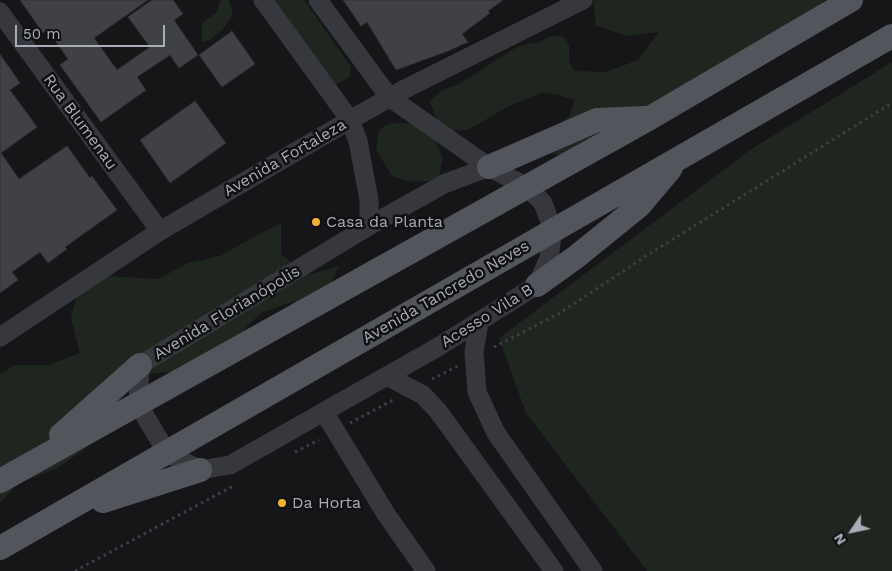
<!DOCTYPE html>
<html>
<head>
<meta charset="utf-8">
<style>
  body { margin:0 }
  #map { position:relative; width:892px; height:571px; overflow:hidden; background:#161618; font-family:"Work Sans",sans-serif }
  canvas { display:block }
  .north { position:absolute; left:827px; top:506px; width:50px; height:50px; -webkit-text-stroke:4px #111113; paint-order:stroke; rotate:236deg; font-size:14px; font-weight:700; line-height:20px; text-align:center; color:#a8adb8 }
  .north::after { content:''; display:block; margin:auto; width:18px; height:22px; background:#a8adb8; clip-path:polygon(50% 0,100% 100%,50% 72%,0 100%) }
  .scale { position:absolute; left:15px; top:25px; width:150px; height:22px; box-sizing:border-box; border:2px solid #a8adb8; border-top:0; padding-left:6px; font-size:15px; line-height:18px; white-space:nowrap; color:#a8adb8; -webkit-text-stroke:4px #111113; paint-order:stroke }
</style>
</head>
<body>
<div id="map">
<canvas width="892" height="571"></canvas>
<div class="north">N</div>
<div class="scale">50 m</div>
</div>
<script>
const context = document.querySelector('canvas').getContext('2d');
context.lineJoin = 'round';
function paint(path, color) { context.fillStyle = color; context.fill(path, 'evenodd'); }
const poly = rows => new Path2D(rows.map(r => 'M' + r).join(''));
function strokePath(path, color, width, dash) { context.strokeStyle = color; context.lineWidth = width; context.lineCap = dash ? 'butt' : 'round'; context.setLineDash(dash || []); context.stroke(path); }
function write(font, color, halo, rows, align = 'center') {
  context.font = font + ' "Work Sans",sans-serif'; context.lineWidth = 5; context.setLineDash([]); context.textBaseline = 'middle'; context.strokeStyle = halo; context.fillStyle = color; for (const [text, x, y, turn = 0] of rows) {
    context.save(); context.translate(x, y); context.rotate((+turn || 0) * Math.PI / 180); context.textAlign = isNaN(turn) ? turn : align; if (halo) context.strokeText(text, 0, 0); context.fillText(text, 0, 0); context.restore();
  }
}
paint(poly([
  [221,0,229,0,233,14,223,29,210,40,202,42,202,23,216,13],
  [272,0,304,0,351,67,350,76,344,81,336,84,329,82],
  [595,0,825,0,792,24,617,126,596,134,560,155,544,152,554,127,569,117,575,100,558,95,541,93,511,105,468,130,450,130,436,119,430,101,442,90,459,84,515,48,523,45,540,42,548,37,558,35,565,38,569,45,569,61,574,71,606,72,638,60,659,32,628,36,596,26,593,1],
  [892,62,892,571,647,571,526,413,499,338,750,150],
  [394,123,411,124,433,135,443,159,439,176,432,181,411,182,392,176,376,150,379,130,386,125],
  [281,223,281,254,308,275,339,266,325,297,292,302,261,313,236,337,180,371,147,374,122,397,108,428,82,451,56,469,19,483,0,503,0,374,15,365,48,365,80,353,71,318,78,292,105,276,158,279,188,263,220,256,248,240]
]), '#1e261f');
const building = poly([
  [20,0,148,0,94,38,117,70,150,47,128,17,152,0,173,0,183,14,174,20,198,55,179,68,170,55,137,77,146,90,101,122,60,65,68,59,47,29,43,33,20,0],
  [343,0,503,0,488,11,490,13,462,34,468,42,448,51,396,70,367,22,361,26,343,0],
  [232,31,255,64,222,87,199,55,232,31],
  [0,54,20,83,10,90,37,127,1,153,19,179,67,146,90,178,92,176,117,210,65,247,67,249,48,263,40,252,12,272,18,280,0,293,0,54],
  [195,101,226,143,170,183,140,140,195,101]
]);
paint(building, '#404145');
strokePath(building, '#303034', 1);
strokePath(poly([
  [494,347,560,313,646,256,892,103],
  [432,379,458,366],
  [350,423,393,400],
  [295,452,319,440],
  [75,571,235,485]
]), '#3d3f44', 3, [2.5, 4]);
strokePath(poly([
  [263,0,350,120,358,141,369,200,369,226],
  [318,0,389,97,489,167,527,187,543,203,553,230,549,258,537,285,438,347,230,465,200,470,167,453,138,404,140,365,369,226,444,184,489,167],
  [0,12,160,231],
  [479,323,474,352,477,392,496,433,593,571],
  [0,337,160,231,350,120,403,90,583,0],
  [387,376,423,395,438,411,554,571],
  [324,412,386,514,426,571]
]), '#37383d', 19);
strokePath(poly([
  [489,167,597,120,646,118],
  [537,285,576,257,639,206,671,168],
  [61,435,140,365],
  [0,481,650,118,851,0],
  [103,501,200,470],
  [0,548,892,36]
]), '#53555c', 24);
for (const [x, y, r, color] of [
  [316,222,5,"#f2b134"],
  [282,503,5,"#f2b134"]
]) { const dot = new Path2D(); dot.arc(x, y, r, 0, 2 * Math.PI); context.fillStyle = color; context.fill(dot); strokePath(dot, '#111113', 2); }
write('16px', '#a8adb8', '#111113', [
  ["Rua Blumenau",80,122,54],
  ["Avenida Fortaleza",285,158,-30],
  ["Avenida Tancredo Neves",446,292,-30],
  ["Avenida Florianópolis",227,313,-31],
  ["Acesso Vila B",487,316,-32]
]);
write('16px', '#a8adb8', '#111113', [
  ["Casa da Planta",326,222],
  ["Da Horta",292,503]
], 'left');
</script>
</body>
</html>
